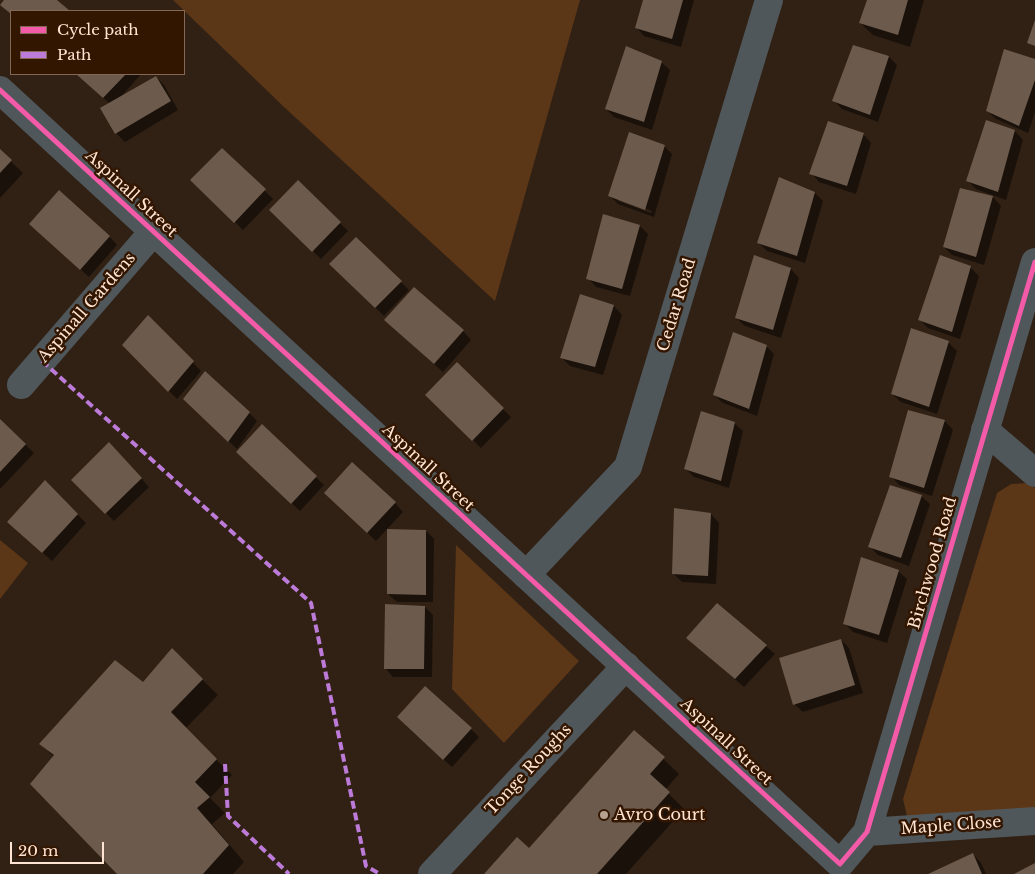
<!DOCTYPE html>
<html>
<head>
<meta charset="utf-8">
<style>
  body { margin:0 }
  #map { position:relative; width:1035px; height:874px; overflow:hidden; background:#312114; font-family:"Libre Baskerville",serif }
  canvas { display:block }
  .legend { position:absolute; left:10px; top:10px; width:175px; height:65px; box-sizing:border-box; background:#331600; border:1px solid #846854; margin:0; padding:6px 9px; list-style:none; font-size:15px; color:#fee4d2 }
  .legend li { display:flex; align-items:center; gap:10px; height:25px }
  .legend b { width:25px; border:1px solid #846854 }
  .scale { position:absolute; left:10px; top:842px; width:94px; height:22px; box-sizing:border-box; border:2px solid #fee4d2; border-top:0; padding-left:6px; font-size:15px; line-height:18px; white-space:nowrap; color:#fee4d2; -webkit-text-stroke:4px #331600; paint-order:stroke }
</style>
</head>
<body>
<div id="map">
<canvas width="1035" height="874"></canvas>
<ul class="legend">
<li><b style="height:6px;background:#f35aa7"></b>Cycle path</li>
<li><b style="height:6px;background:#bd7bd9"></b>Path</li>
</ul>
<div class="scale">20 m</div>
</div>
<script>
const context = document.querySelector('canvas').getContext('2d');
context.lineJoin = 'round';
function paint(path, color) { context.fillStyle = color; context.fill(path, 'evenodd'); }
const poly = rows => new Path2D(rows.map(r => 'M' + r).join(''));
function strokePath(path, color, width, dash) { context.strokeStyle = color; context.lineWidth = width; context.lineCap = dash ? 'butt' : 'round'; context.setLineDash(dash || []); context.stroke(path); }
function write(font, color, halo, rows, align = 'center') {
  context.font = font + ' "Libre Baskerville",serif'; context.lineWidth = 5; context.setLineDash([]); context.textBaseline = 'middle'; context.strokeStyle = halo; context.fillStyle = color; for (const [text, x, y, turn = 0] of rows) {
    context.save(); context.translate(x, y); context.rotate((+turn || 0) * Math.PI / 180); context.textAlign = isNaN(turn) ? turn : align; if (halo) context.strokeText(text, 0, 0); context.fillText(text, 0, 0); context.restore();
  }
}
paint(poly([
  [173,0,580,0,495,301,284,107],
  [1028,483,1035,488,1035,814,907,816,903,799,997,493,1011,484],
  [0,540,28,563,0,599],
  [456,545,579,661,504,743,452,689]
]), '#5b3617');
paint(poly([
  [6,0,55,0,68,11,11,11,11,14,2,5],
  [644,0,694,0,681,47,644,36,636,27],
  [868,0,924,0,910,47,873,35,860,23],
  [889,57,897,65,878,122,842,109,834,101],
  [1035,61,1035,112,1028,133,996,119,987,111],
  [661,62,670,70,652,130,614,117,606,109],
  [77,74,141,74,120,98,156,77,164,85,178,110,125,142,116,133,102,109,110,104],
  [1015,131,1023,140,1006,200,976,189,968,181],
  [863,134,871,143,856,194,819,182,811,173],
  [664,146,672,154,654,217,618,204,610,196],
  [618,198,652,211,651,213,618,201],
  [222,149,273,199,243,230,192,180],
  [0,151,23,173,0,198],
  [298,182,348,231,321,259,271,210],
  [815,193,823,201,805,263,767,251,759,243],
  [993,197,1001,206,984,265,952,255,944,247],
  [604,216,640,226,648,234,630,296,596,287,588,278],
  [39,232,109,236,117,245,89,277],
  [356,238,409,290,384,316,331,264],
  [755,256,791,269,799,278,781,338,745,326,736,318],
  [970,267,979,276,960,339,928,328,920,320],
  [580,295,614,306,622,315,603,375,570,366,561,357],
  [148,317,201,371,177,399,123,345],
  [394,328,463,331,471,340,443,372],
  [948,342,957,351,937,414,901,402,892,394],
  [766,346,774,354,757,416,723,403,714,395],
  [457,364,511,417,481,448,427,395],
  [185,399,249,413,257,421,237,449],
  [909,412,945,421,953,430,932,496,899,485,891,476],
  [0,420,34,453,0,489],
  [734,423,743,431,729,488,694,477,685,468],
  [262,426,324,485,300,511,246,460],
  [118,452,149,487,114,521,73,480],
  [45,482,86,523,52,561,17,530],
  [921,496,930,504,909,566,878,555,870,547],
  [334,501,395,503,403,512,376,541],
  [711,514,719,523,716,584,682,582,673,573],
  [426,531,434,539,433,602,397,602,388,594],
  [898,571,907,579,887,643,853,632,845,624],
  [717,604,775,654,744,687,687,638],
  [425,607,433,615,432,677,393,677,385,668],
  [841,640,849,648,863,693,803,712,794,704],
  [172,650,218,695,185,729,232,775,210,798,225,813,212,824,244,862,233,874,119,874,54,757,41,744,143,683],
  [406,726,471,729,479,737,452,767],
  [634,731,679,774,665,790,684,809,626,874,486,874,529,849],
  [973,854,981,863,986,874,931,874]
]), '#0007');
paint(poly([
  [4,0,57,0,70,11,11,11,11,14,0,5],
  [643,0,683,0,672,39,635,28],
  [867,0,908,0,898,35,859,23],
  [1035,20,1035,46,1027,43],
  [853,45,889,56,870,115,832,101],
  [626,46,662,61,644,122,605,109],
  [1004,49,1035,59,1035,80,1019,126,986,111],
  [76,74,126,74,103,98],
  [156,76,171,101,115,134,100,108],
  [986,120,1015,130,998,192,966,181],
  [828,121,864,133,847,186,809,174],
  [629,132,665,145,645,210,608,196],
  [222,148,266,189,234,223,190,180],
  [0,149,12,160,0,173],
  [779,177,815,192,797,256,757,243],
  [298,180,341,222,312,252,269,210],
  [960,188,993,196,976,257,943,247],
  [59,190,110,236,80,270,29,224],
  [603,214,640,225,622,289,586,279],
  [356,237,402,281,375,308,329,264],
  [754,255,791,268,773,330,735,318],
  [940,255,971,266,952,332,918,320],
  [414,287,464,330,434,364,384,320],
  [580,294,614,305,595,367,560,358],
  [148,315,194,361,168,392,122,345],
  [911,328,949,341,929,407,891,394],
  [733,332,767,345,749,409,713,395],
  [457,362,504,408,472,441,425,395],
  [205,371,250,412,228,442,183,399],
  [908,410,945,420,924,488,889,477],
  [701,411,735,422,721,481,684,469],
  [0,419,26,444,0,472],
  [262,424,317,476,291,504,236,452],
  [109,442,142,478,105,514,71,480],
  [352,462,396,502,367,533,324,493],
  [45,480,78,514,42,553,7,522],
  [890,485,922,495,901,558,868,547],
  [674,508,711,513,708,576,672,574],
  [387,529,426,530,426,595,387,594],
  [861,557,899,570,879,635,843,624],
  [717,603,767,645,735,679,686,638],
  [385,604,425,606,424,669,384,669],
  [841,639,855,685,793,705,779,658],
  [172,648,203,679,171,712,217,759,195,782,210,797,197,808,229,845,203,874,117,874,30,784,54,755,39,744,115,660,143,682],
  [425,686,472,728,443,760,397,717],
  [634,730,665,757,650,774,670,792,597,874,484,874,517,837,529,848],
  [973,853,982,874,928,874],
  [1035,863,1035,874,1014,874]
]), '#6c5a4c');
strokePath(poly([
  [0,90,840,864,867,832,1035,262],
  [21,385,153,232],
  [985,430,1035,473],
  [526,575,628,467,769,0],
  [867,832,1035,821],
  [432,874,626,666]
]), '#50575b', 28);
strokePath(poly([
  [42,361,311,603,366,866,380,874],
  [225,764,228,816,289,874]
]), '#bd7bd9', 4, [8, 4]);
strokePath(poly([
  [0,90,840,864,867,832,1035,262]
]), '#f35aa7', 5);
for (const [x, y, r, color] of [
  [604,815,5,"#b6a090"]
]) { const dot = new Path2D(); dot.arc(x, y, r, 0, 2 * Math.PI); context.fillStyle = color; context.fill(dot); strokePath(dot, '#331600', 2); }
write('16px', '#fee4d2', '#331600', [
  ["Aspinall Street",131,194,43],
  ["Cedar Road",677,305,-73],
  ["Aspinall Gardens",87,308,-49],
  ["Aspinall Street",428,468,43],
  ["Birchwood Road",933,563,-74],
  ["Aspinall Street",726,742,43],
  ["Tonge Roughs",529,770,-47],
  ["Maple Close",951,826,-4]
]);
write('16px', '#fee4d2', '#331600', [
  ["Avro Court",614,815]
], 'left');
</script>
</body>
</html>
